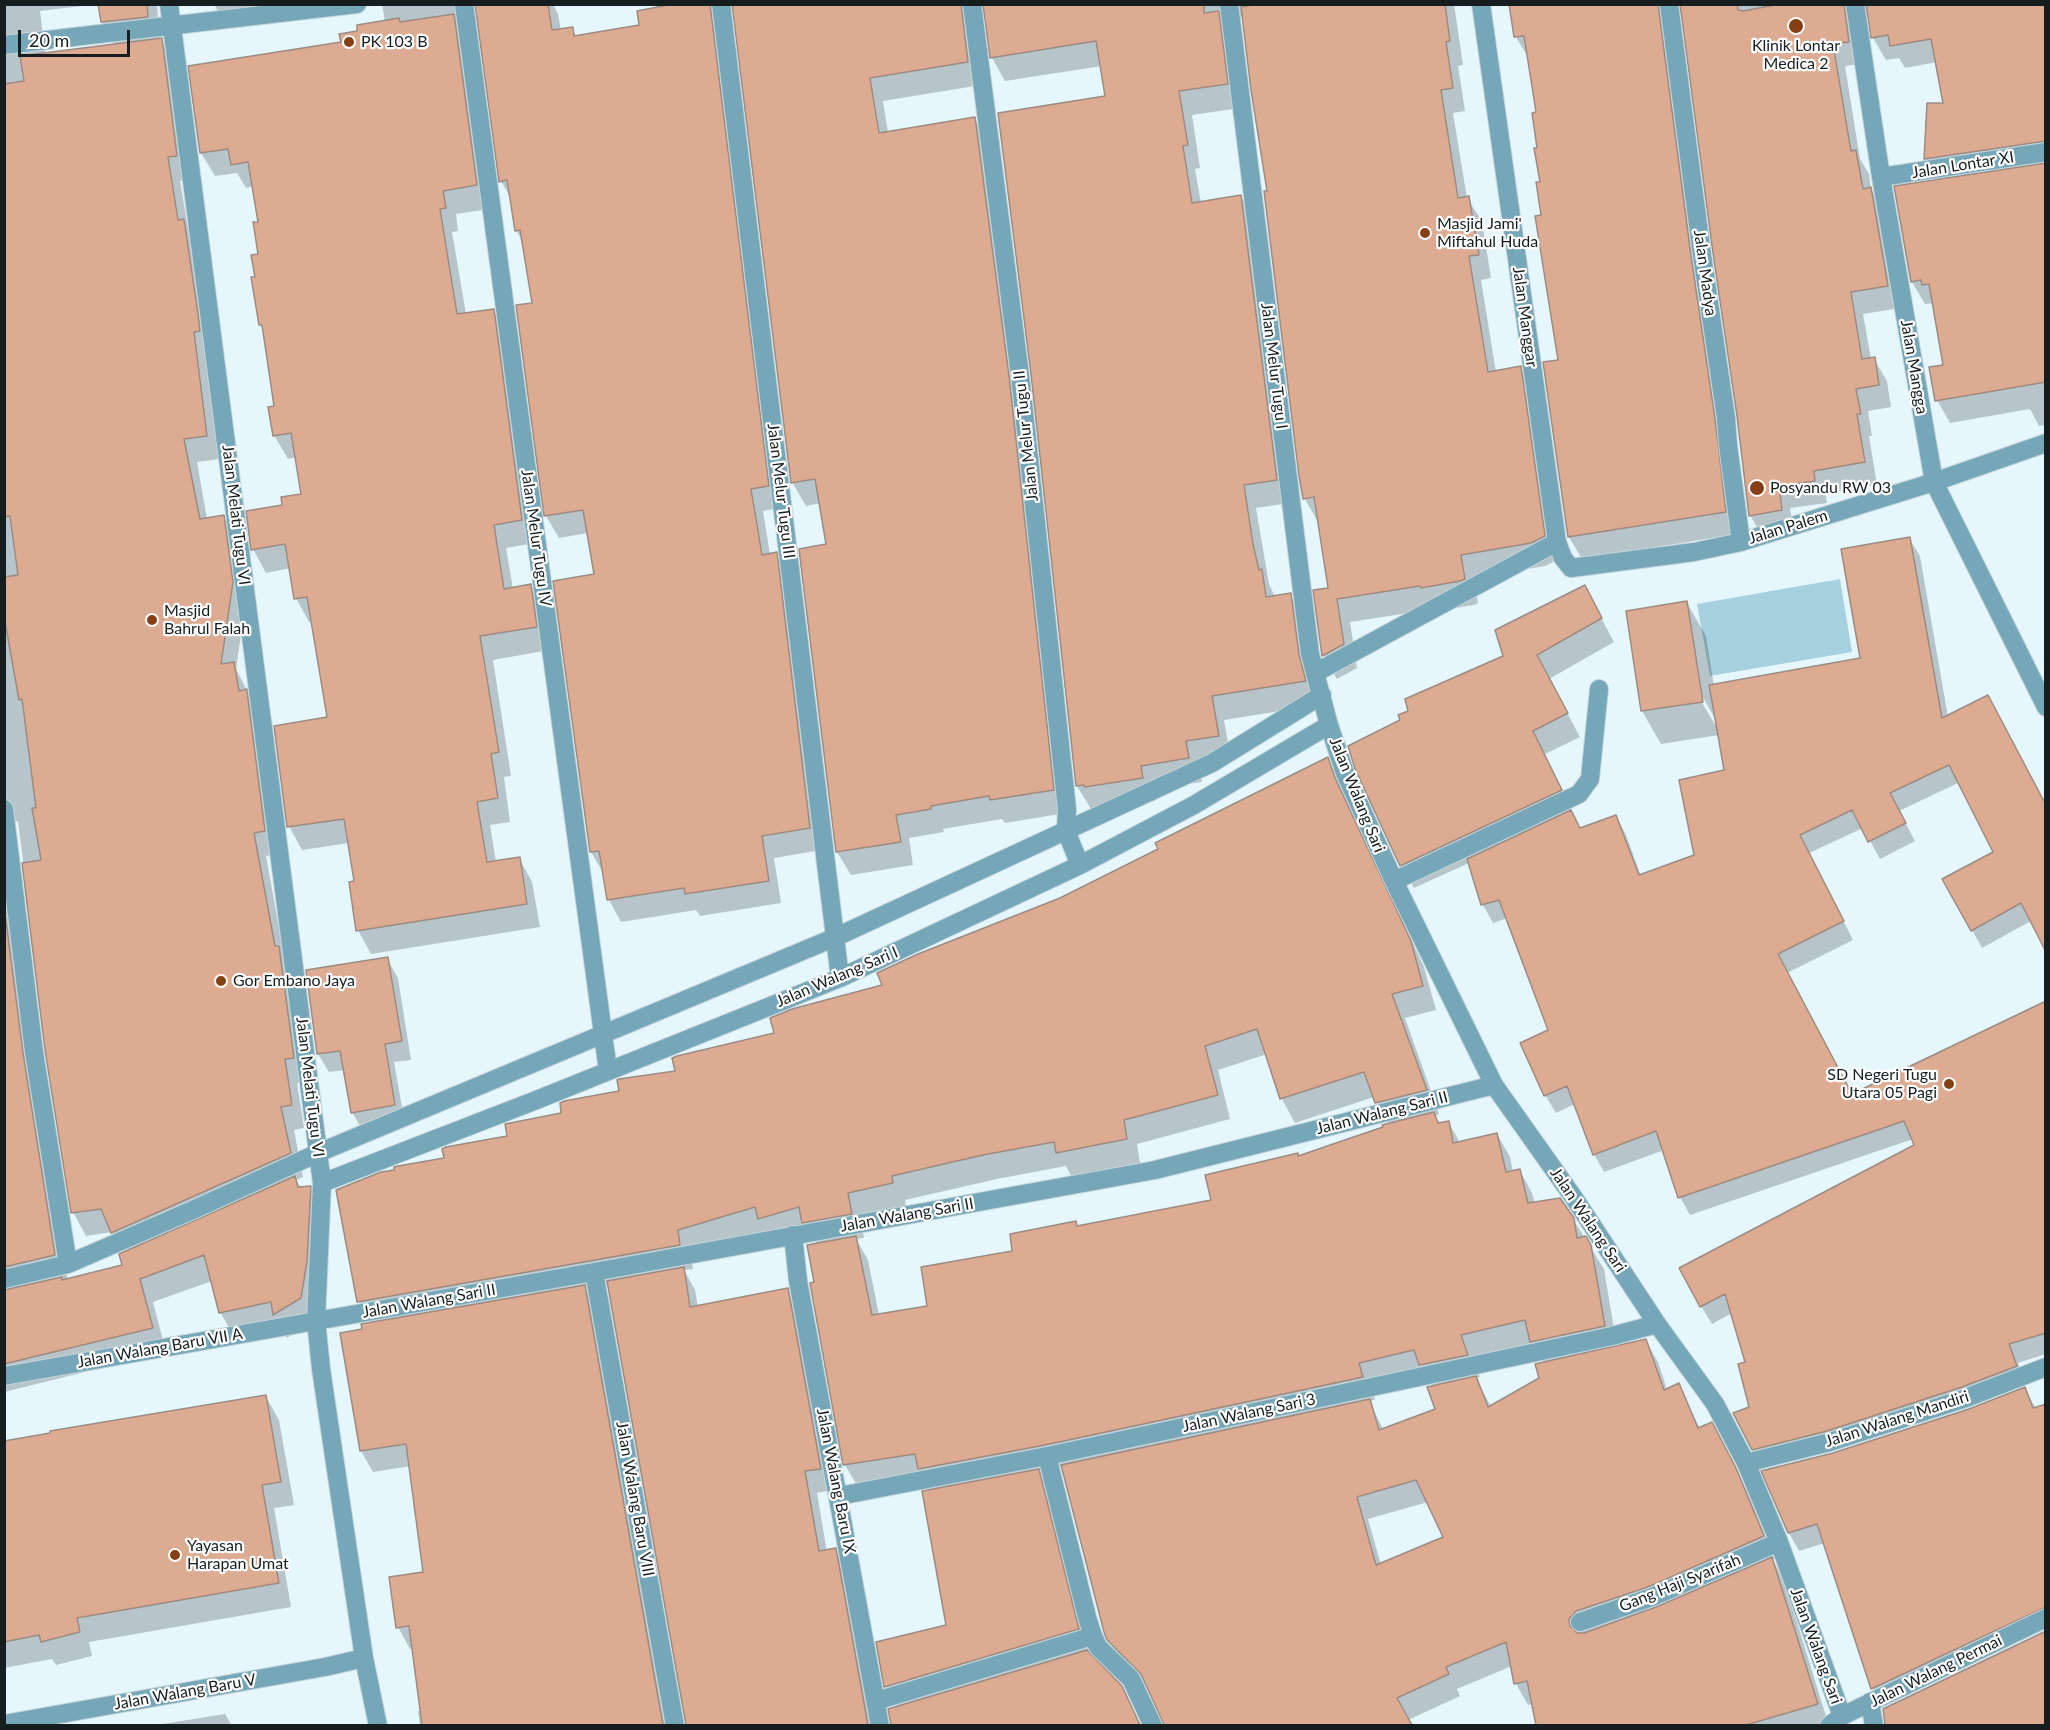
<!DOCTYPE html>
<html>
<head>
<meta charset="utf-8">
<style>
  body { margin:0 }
  #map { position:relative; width:2050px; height:1730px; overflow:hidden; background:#e5f7fd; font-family:Lato,sans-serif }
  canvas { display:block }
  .frame { position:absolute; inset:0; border:6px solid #151d1f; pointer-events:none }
  .scale { position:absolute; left:18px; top:30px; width:112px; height:27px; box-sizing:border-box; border:3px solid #151d1f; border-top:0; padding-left:8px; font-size:18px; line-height:21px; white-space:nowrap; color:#151d1f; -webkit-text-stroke:4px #fff; paint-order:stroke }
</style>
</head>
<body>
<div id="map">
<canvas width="2050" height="1730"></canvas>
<div class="frame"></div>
<div class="scale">20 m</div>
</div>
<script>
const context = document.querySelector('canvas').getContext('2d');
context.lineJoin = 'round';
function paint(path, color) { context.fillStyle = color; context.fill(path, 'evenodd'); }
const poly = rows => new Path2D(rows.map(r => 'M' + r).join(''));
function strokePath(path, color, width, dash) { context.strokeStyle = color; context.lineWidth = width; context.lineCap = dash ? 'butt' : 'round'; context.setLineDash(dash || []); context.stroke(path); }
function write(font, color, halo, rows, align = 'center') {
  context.font = font + ' Lato,sans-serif'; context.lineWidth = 4.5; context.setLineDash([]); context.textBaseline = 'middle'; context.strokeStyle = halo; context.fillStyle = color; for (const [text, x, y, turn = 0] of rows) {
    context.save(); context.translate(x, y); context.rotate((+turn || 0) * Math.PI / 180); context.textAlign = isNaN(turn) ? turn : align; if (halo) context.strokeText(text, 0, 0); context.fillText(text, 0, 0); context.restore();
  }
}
paint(poly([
  [1840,579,1852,652,1710,676,1697,604]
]), '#a6d1df');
paint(poly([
  [4,4,99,4,40,11,45,53,115,45,102,22,100,4,157,4,160,40,175,63,190,179,180,181,188,228,197,244,219,459,197,462,207,519,223,516,237,540,245,607,236,669,259,714,277,854,266,856,307,1081,297,1083,304,1128,294,1130,303,1177,296,1180,301,1188,310,1187,323,1211,314,1322,287,1338,281,1326,234,1336,220,1312,212,1281,153,1302,166,1352,4,1392],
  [18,821,47,1050,73,1212,86,1236,112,1232,124,1254,124,1266,68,1280,36,1078,11,823],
  [214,4,270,4,271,14,223,21],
  [382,4,457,4,490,209,456,214,458,231,452,232,466,314,493,310,507,334,535,543,506,548,513,589,530,586,544,609,549,650,493,660,511,776,504,777,510,822,490,825,496,862,519,858,532,882,540,927,371,954,358,930,356,882,349,843,302,850,289,826,329,718,313,621,309,622,296,598,291,568,266,573,253,549,284,506,302,495,297,457,288,459,274,435,276,407,264,331,260,325,257,278,260,255,259,223,254,186,246,188,237,173,215,176,201,153,342,43,359,32,385,22],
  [477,4,553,4,558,14,561,31,572,29,577,37,640,27,681,4,714,4,780,508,763,511,770,555,776,554,789,576,822,850,774,858,781,903,700,916,696,910,621,922,609,900,604,874,591,852,595,575,588,533,559,538,546,516,533,304,524,244,516,230,512,200,501,181],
  [734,4,1454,4,1463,65,1458,66,1465,111,1453,113,1467,198,1482,221,1491,278,1481,280,1496,372,1520,368,1534,391,1557,560,1545,566,1474,578,1478,603,1474,605,1436,611,1435,609,1350,622,1357,668,1337,679,1324,656,1315,591,1330,589,1318,522,1305,499,1301,476,1269,192,1244,17,1236,18,1240,108,1192,115,1200,168,1195,169,1201,203,1241,197,1254,220,1289,503,1256,508,1269,584,1275,597,1290,595,1304,619,1318,705,1224,720,1231,759,1199,764,1202,782,1154,789,1155,801,1100,810,1099,808,1091,809,1077,786,1107,97,1102,66,1005,81,992,58,986,17,979,18,981,85,883,101,888,133,975,119,988,142,1066,813,1005,823,1002,819,943,829,944,832,909,838,913,865,851,875,837,852,828,545,821,503,806,506,792,482],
  [1511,4,2046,4,2046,425,2039,426,2030,409,1950,423,1937,400,1945,366,1933,303,1925,304,1912,282,1938,181,1925,159,1944,105,1937,62,1905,68,1899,58,1886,60,1873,38,1870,15,1866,15,1860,18,1861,64,1845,66,1860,159,1869,174,1871,189,1883,211,1900,308,1863,314,1871,359,1874,359,1887,381,1891,407,1868,411,1872,436,1869,436,1877,485,1825,493,1827,503,1790,508,1794,532,1763,537,1750,515,1739,416,1683,15,1680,15,1671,22,1737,534,1582,559,1569,537,1560,361,1543,217,1537,113,1529,59,1516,37],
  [1909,538,1920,556,1948,717,2031,921,1982,948,1944,880,1995,852,1958,783,1899,811,1915,841,1880,859,1863,828,1809,853,1853,940,1787,973,1852,1096,2046,1003,2046,1354,2018,1363,2027,1384,1973,1405,1838,1449,1764,1467,1753,1449,1747,1364,1732,1313,1712,1324,1701,1306,1916,1146,1913,1139,1690,1215,1680,1197,1664,1150,1604,1172,1594,1154,1575,1104,1556,1113,1545,1095,1550,1031,1508,918,1493,923,1483,905,1469,863,1414,888,1401,865,1401,721,1504,657,1597,610,1614,642,1549,679,1580,737,1545,754,1581,830,1616,817,1626,835,1641,876,1695,856,1725,771,1719,735,1661,744,1642,711,1687,603,1706,636,1714,686,1862,659],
  [1701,694,1717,722,1717,728,1698,696],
  [1327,759,1341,782,1348,803,1424,967,1436,1010,1405,1018,1439,1114,1435,1116,1440,1124,1449,1123,1460,1143,1497,1134,1510,1157,1513,1172,1520,1171,1532,1193,1535,1204,1573,1219,1604,1269,1617,1347,1645,1340,1658,1362,1667,1390,1679,1385,1700,1429,1724,1445,1747,1491,1775,1558,1772,1559,1784,1580,1829,1726,1537,1726,1533,1704,1528,1705,1516,1684,1512,1666,1457,1689,1460,1696,1408,1720,1411,1726,1164,1726,1165,1721,1151,1691,1122,1662,1109,1640,1063,1466,1038,1471,1054,1498,1094,1656,1092,1657,1120,1687,1141,1726,892,1726,898,1708,886,1686,947,1626,932,1491,924,1477,858,1487,845,1465,812,1285,816,1284,817,1244,809,1232,774,1242,767,1231,691,1254,693,1269,684,1270,695,1290,698,1307,787,1289,799,1311,832,1490,817,1493,827,1552,835,1550,847,1571,877,1726,687,1726,609,1284,585,1288,596,1308,671,1726,420,1726,418,1711,421,1711,413,1648,410,1649,398,1627,425,1573,411,1466,373,1472,361,1451,342,1334,364,1330,372,1324,359,1302,338,1191,445,1160,509,1137,563,1114,776,1034,884,986,1061,899,1160,849],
  [1267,1054,1282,1099,1295,1123,1374,1097,1389,1124,1385,1128,1299,1157,1213,1201,1078,1227,1014,1252,929,1307,879,1315,868,1260,856,1239,864,1238,860,1217,906,1207,905,1200,997,1179,1066,1166,1071,1176,1140,1163,1137,1144,1230,1119,1218,1070],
  [1533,1343,1544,1363,1540,1379,1491,1407,1476,1378,1480,1377,1472,1358],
  [1425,1373,1434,1387,1437,1410,1383,1429,1369,1401,1375,1400,1371,1386],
  [1428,1502,1445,1538,1381,1565,1368,1519],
  [387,959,398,978,411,1060,394,1062,405,1124,363,1131,352,1112,345,1070,329,1072,318,1054,307,971],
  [2025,1389,2036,1409,2025,1601,2036,1631,1965,1664,1966,1667,1883,1707,1873,1689,1825,1543,1799,1551,1789,1533,1763,1472,1834,1454,1970,1410],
  [266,1397,279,1420,294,1505,274,1508,291,1607,89,1642,92,1656,56,1665,52,1659,4,1668,4,1443],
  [2046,1637,2046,1726,1886,1726,1884,1710],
  [225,1714,232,1726,150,1726]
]), '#0003');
const building = poly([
  [98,4,147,4,148,17,101,22,98,4],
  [475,4,548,4,552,30,573,27,574,36,639,25,637,11,673,4,710,4,769,486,751,489,762,555,777,552,810,828,762,836,769,881,685,894,684,888,607,900,599,851,590,852,553,581,594,574,583,510,544,516,516,305,532,303,520,230,515,231,507,180,499,182,475,4],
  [732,4,961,4,968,62,870,78,879,133,975,117,1009,376,1054,790,990,800,989,796,931,806,931,809,896,815,901,842,836,852,799,549,826,544,815,479,791,483,732,4],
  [983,4,1204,4,1204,13,1219,11,1228,84,1179,91,1188,145,1183,146,1192,203,1241,195,1277,480,1244,485,1253,544,1259,570,1262,569,1266,597,1291,593,1299,655,1306,681,1212,696,1219,736,1186,741,1189,758,1141,766,1143,778,1085,787,1084,785,1076,786,1031,374,998,113,1105,96,1096,41,990,58,983,4],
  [1258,4,1445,4,1450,41,1446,42,1453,88,1441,90,1458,198,1469,196,1479,255,1469,256,1488,372,1521,366,1545,536,1531,543,1461,555,1465,579,1460,581,1421,588,1420,586,1337,599,1344,644,1322,656,1313,590,1328,588,1314,497,1303,499,1299,476,1264,191,1267,191,1251,90,1241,7,1258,4],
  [1509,4,1658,4,1691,256,1715,419,1726,512,1568,537,1543,362,1558,360,1535,216,1541,215,1536,182,1540,182,1534,148,1537,148,1532,113,1536,112,1524,36,1514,37,1509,4],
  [1680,4,1737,4,1738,10,1743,11,1780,4,1844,4,1849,42,1833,44,1851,151,1856,150,1863,189,1871,187,1888,286,1851,292,1862,359,1875,357,1879,385,1856,389,1861,414,1857,414,1865,462,1814,471,1815,481,1779,486,1782,510,1749,516,1737,416,1713,253,1680,4],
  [1866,4,2046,4,2046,141,1924,159,1927,103,1943,103,1931,39,1890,46,1888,35,1871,38,1866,4],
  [454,14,477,185,443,191,446,208,440,209,457,314,494,309,522,520,494,525,504,589,531,584,537,627,480,636,499,752,491,754,498,798,477,802,487,862,520,857,527,904,356,931,349,882,354,881,344,819,287,827,274,726,327,717,307,597,294,599,285,544,251,550,246,511,282,505,281,497,301,494,291,433,273,436,268,407,274,406,262,325,259,325,251,277,255,277,251,255,258,254,253,222,258,222,248,162,231,165,228,149,200,153,188,66,341,42,339,34,357,31,357,25,399,18,400,22,454,14],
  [162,38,177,156,168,157,178,220,184,219,198,314,200,331,194,332,207,436,184,439,200,519,224,515,233,582,221,664,234,662,239,691,247,689,247,691,265,831,254,833,275,946,279,946,294,1058,285,1059,292,1105,281,1107,291,1153,111,1233,101,1209,71,1213,45,1050,22,863,41,860,32,808,36,808,22,699,19,700,4,616,4,577,18,575,10,516,4,517,4,84,24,81,20,56,162,38],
  [2046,163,2046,382,1935,401,1929,367,1943,365,1929,284,1922,285,1921,280,1911,282,1894,186,2046,163],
  [1910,537,1942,718,1988,695,2046,805,2046,952,2021,903,1971,931,1942,879,1993,852,1949,765,1890,793,1906,823,1868,842,1852,810,1800,835,1844,921,1778,954,1852,1094,2046,1001,2046,1333,2009,1344,2017,1366,1962,1387,1827,1431,1752,1450,1733,1413,1749,1407,1738,1364,1745,1362,1725,1294,1700,1307,1679,1268,1914,1145,1904,1121,1678,1198,1656,1131,1593,1155,1567,1086,1544,1096,1520,1043,1548,1030,1499,900,1481,905,1467,859,1571,810,1580,828,1616,815,1639,875,1694,855,1679,780,1724,770,1709,685,1860,658,1841,549,1910,537],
  [1585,585,1602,618,1537,655,1568,713,1533,731,1562,790,1400,866,1355,769,1348,746,1400,720,1398,715,1408,711,1405,699,1503,656,1495,630,1585,585],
  [1687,601,1703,702,1641,711,1626,611,1687,601],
  [1328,757,1335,778,1411,941,1423,986,1392,994,1427,1090,1375,1103,1364,1072,1280,1099,1257,1029,1205,1046,1218,1095,1124,1120,1127,1139,1056,1153,1054,1142,983,1155,892,1176,893,1183,848,1193,852,1214,802,1223,799,1207,758,1219,755,1207,678,1230,680,1245,357,1302,336,1190,381,1172,394,1170,394,1167,398,1166,444,1158,442,1149,446,1147,507,1136,505,1124,561,1113,560,1103,564,1101,619,1091,617,1080,619,1079,675,1071,672,1058,677,1056,774,1033,770,1018,792,1009,882,985,877,973,918,954,1060,898,1158,849,1155,843,1328,757],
  [4,905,23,1053,55,1255,4,1267,4,905],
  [388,957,402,1041,385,1044,395,1105,351,1113,340,1051,317,1054,306,970,388,957],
  [1434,1112,1438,1123,1449,1121,1453,1143,1497,1133,1506,1172,1520,1169,1528,1203,1560,1198,1574,1218,1577,1238,1586,1236,1591,1245,1605,1326,1530,1342,1525,1320,1461,1335,1468,1355,1419,1365,1414,1350,1359,1363,1363,1377,1045,1445,918,1469,915,1454,843,1465,810,1283,814,1282,807,1245,856,1236,872,1315,927,1306,921,1267,1012,1251,1010,1234,1076,1221,1077,1226,1211,1200,1205,1175,1298,1153,1298,1156,1383,1127,1382,1125,1434,1112],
  [295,1176,298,1187,311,1186,307,1261,301,1298,273,1315,271,1302,219,1313,204,1255,140,1279,153,1328,4,1364,4,1290,62,1277,62,1280,122,1265,119,1254,295,1176],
  [684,1267,690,1307,788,1288,821,1469,805,1471,819,1551,836,1548,868,1725,686,1725,607,1281,684,1267],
  [585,1285,663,1725,422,1725,409,1626,396,1628,389,1577,423,1572,406,1444,360,1451,340,1333,362,1329,361,1324,585,1285],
  [1646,1339,1664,1390,1679,1383,1698,1428,1712,1422,1736,1468,1764,1536,1648,1587,1576,1611,1569,1619,1570,1626,1577,1633,1584,1633,1656,1607,1772,1557,1818,1704,1746,1725,1536,1725,1527,1681,1514,1684,1506,1642,1446,1667,1449,1674,1397,1698,1412,1725,1164,1725,1141,1674,1107,1640,1104,1632,1061,1465,1370,1399,1379,1430,1435,1409,1427,1387,1476,1376,1488,1407,1539,1378,1535,1364,1646,1339],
  [1416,1480,1443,1537,1376,1565,1357,1497,1416,1480],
  [2025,1387,2033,1408,2046,1404,2046,1607,1871,1689,1817,1524,1788,1533,1761,1471,1833,1453,1969,1409,2025,1387],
  [266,1395,281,1482,262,1485,279,1583,77,1618,80,1632,41,1642,39,1635,4,1642,4,1441,50,1433,50,1431,266,1395],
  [1039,1469,1079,1629,884,1687,876,1642,946,1625,922,1491,1039,1469],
  [2046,1631,2046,1725,1885,1725,1883,1709,2046,1631],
  [1087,1650,1122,1686,1140,1725,891,1725,888,1709,1087,1650]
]);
paint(building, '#dcab91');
strokePath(building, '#9d8b82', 1.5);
const minor = poly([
  [169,4,322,1183,316,1320,321,1369,364,1658,378,1726],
  [464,4,608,1071],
  [721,4,840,978],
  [972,4,1020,375,1067,809,1066,831,1080,865],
  [1229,4,1310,654,1329,725,1345,773,1394,881,1494,1085,1574,1198,1657,1324,1715,1404,1746,1463,1779,1542,1842,1716],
  [1481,4,1557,542,1563,558,1571,568,1694,552,1741,542,1934,482,2046,443],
  [1669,4,1702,255,1726,418,1728,445,1741,542],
  [1855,4,1881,177,1934,482,2046,707],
  [4,45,357,4],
  [1881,177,2046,152],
  [1315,673,1557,542],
  [4,809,34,1052,68,1264],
  [1394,881,1579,794,1590,779,1599,689],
  [322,1183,534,1101,840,978,1080,865,1194,805,1329,725],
  [793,1235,798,1281,880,1726],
  [594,1272,675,1726],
  [4,1279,68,1264,195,1209,318,1153,836,937,1212,763,1322,695],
  [4,1376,594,1272,1155,1170,1494,1085],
  [1047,1456,1087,1617,1093,1636,1098,1647,1131,1679,1153,1726],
  [1746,1463,1830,1442,1966,1398,2046,1367],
  [839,1496,1047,1456,1612,1336,1657,1324],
  [1580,1622,1652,1597,1779,1542],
  [876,1701,1093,1636],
  [1870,1702,1874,1726],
  [4,1724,325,1667,364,1658],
  [1829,1726,1842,1716,2046,1618]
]);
strokePath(minor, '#c4d4d9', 20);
strokePath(minor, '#76a7b8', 18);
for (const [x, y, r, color] of [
  [1796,26,8,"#844014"],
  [349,42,6,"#844014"],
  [1425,233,6,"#844014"],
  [1757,488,8,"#844014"],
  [152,620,6,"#844014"],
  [221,981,6,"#844014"],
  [1949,1084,6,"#844014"],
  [175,1555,6,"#844014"]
]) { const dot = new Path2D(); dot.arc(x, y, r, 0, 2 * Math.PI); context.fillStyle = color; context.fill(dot); strokePath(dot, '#fff', 2); }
write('16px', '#151d1f', '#fff', [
  ["PK 103 B",361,42],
  ["Klinik Lontar",1796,46,"center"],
  ["Medica 2",1796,64,"center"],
  ["Masjid Jami'",1437,224],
  ["Miftahul Huda",1437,242],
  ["Posyandu RW 03",1770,488],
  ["Masjid",164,611],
  ["Bahrul Falah",164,629],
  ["Gor Embano Jaya",233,981],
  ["SD Negeri Tugu",1937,1075,"right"],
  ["Utara 05 Pagi",1937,1093,"right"],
  ["Yayasan",187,1546],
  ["Harapan Umat",187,1564]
], 'left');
write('16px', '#151d1f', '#fff', [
  ["Jalan Lontar XI",1963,165,-9],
  ["Jalan Madya",1705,273,82],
  ["Jalan Manggar",1525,317,82],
  ["Jalan Melur Tugu I",1274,366,83],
  ["Jalan Mangga",1914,367,80],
  ["Jalan Melur Tugu II",1026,436,-96],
  ["Jalan Melur Tugu III",781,491,83],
  ["Jalan Melati Tugu VI",236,515,83],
  ["Jalan Palem",1788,527,-17],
  ["Jalan Melur Tugu IV",536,538,82],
  ["Jalan Walang Sari",1357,795,68],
  ["Jalan Walang Sari I",837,977,-23],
  ["Jalan Melati Tugu VI",310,1087,83],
  ["Jalan Walang Sari II",1382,1113,-14],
  ["Jalan Walang Sari II",907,1215,-10],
  ["Jalan Walang Sari",1588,1220,56],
  ["Jalan Walang Sari II",429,1301,-10],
  ["Jalan Walang Baru VII A",160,1348,-10],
  ["Jalan Walang Sari 3",1249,1413,-12],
  ["Jalan Walang Mandiri",1897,1419,-18],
  ["Jalan Walang Baru IX",836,1481,79],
  ["Jalan Walang Baru VIII",635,1499,80],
  ["Gang Haji Syarifah",1680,1583,-22],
  ["Jalan Walang Sari",1816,1646,70],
  ["Jalan Walang Permai",1936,1671,-26],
  ["Jalan Walang Baru V",185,1692,-10]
]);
</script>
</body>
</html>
